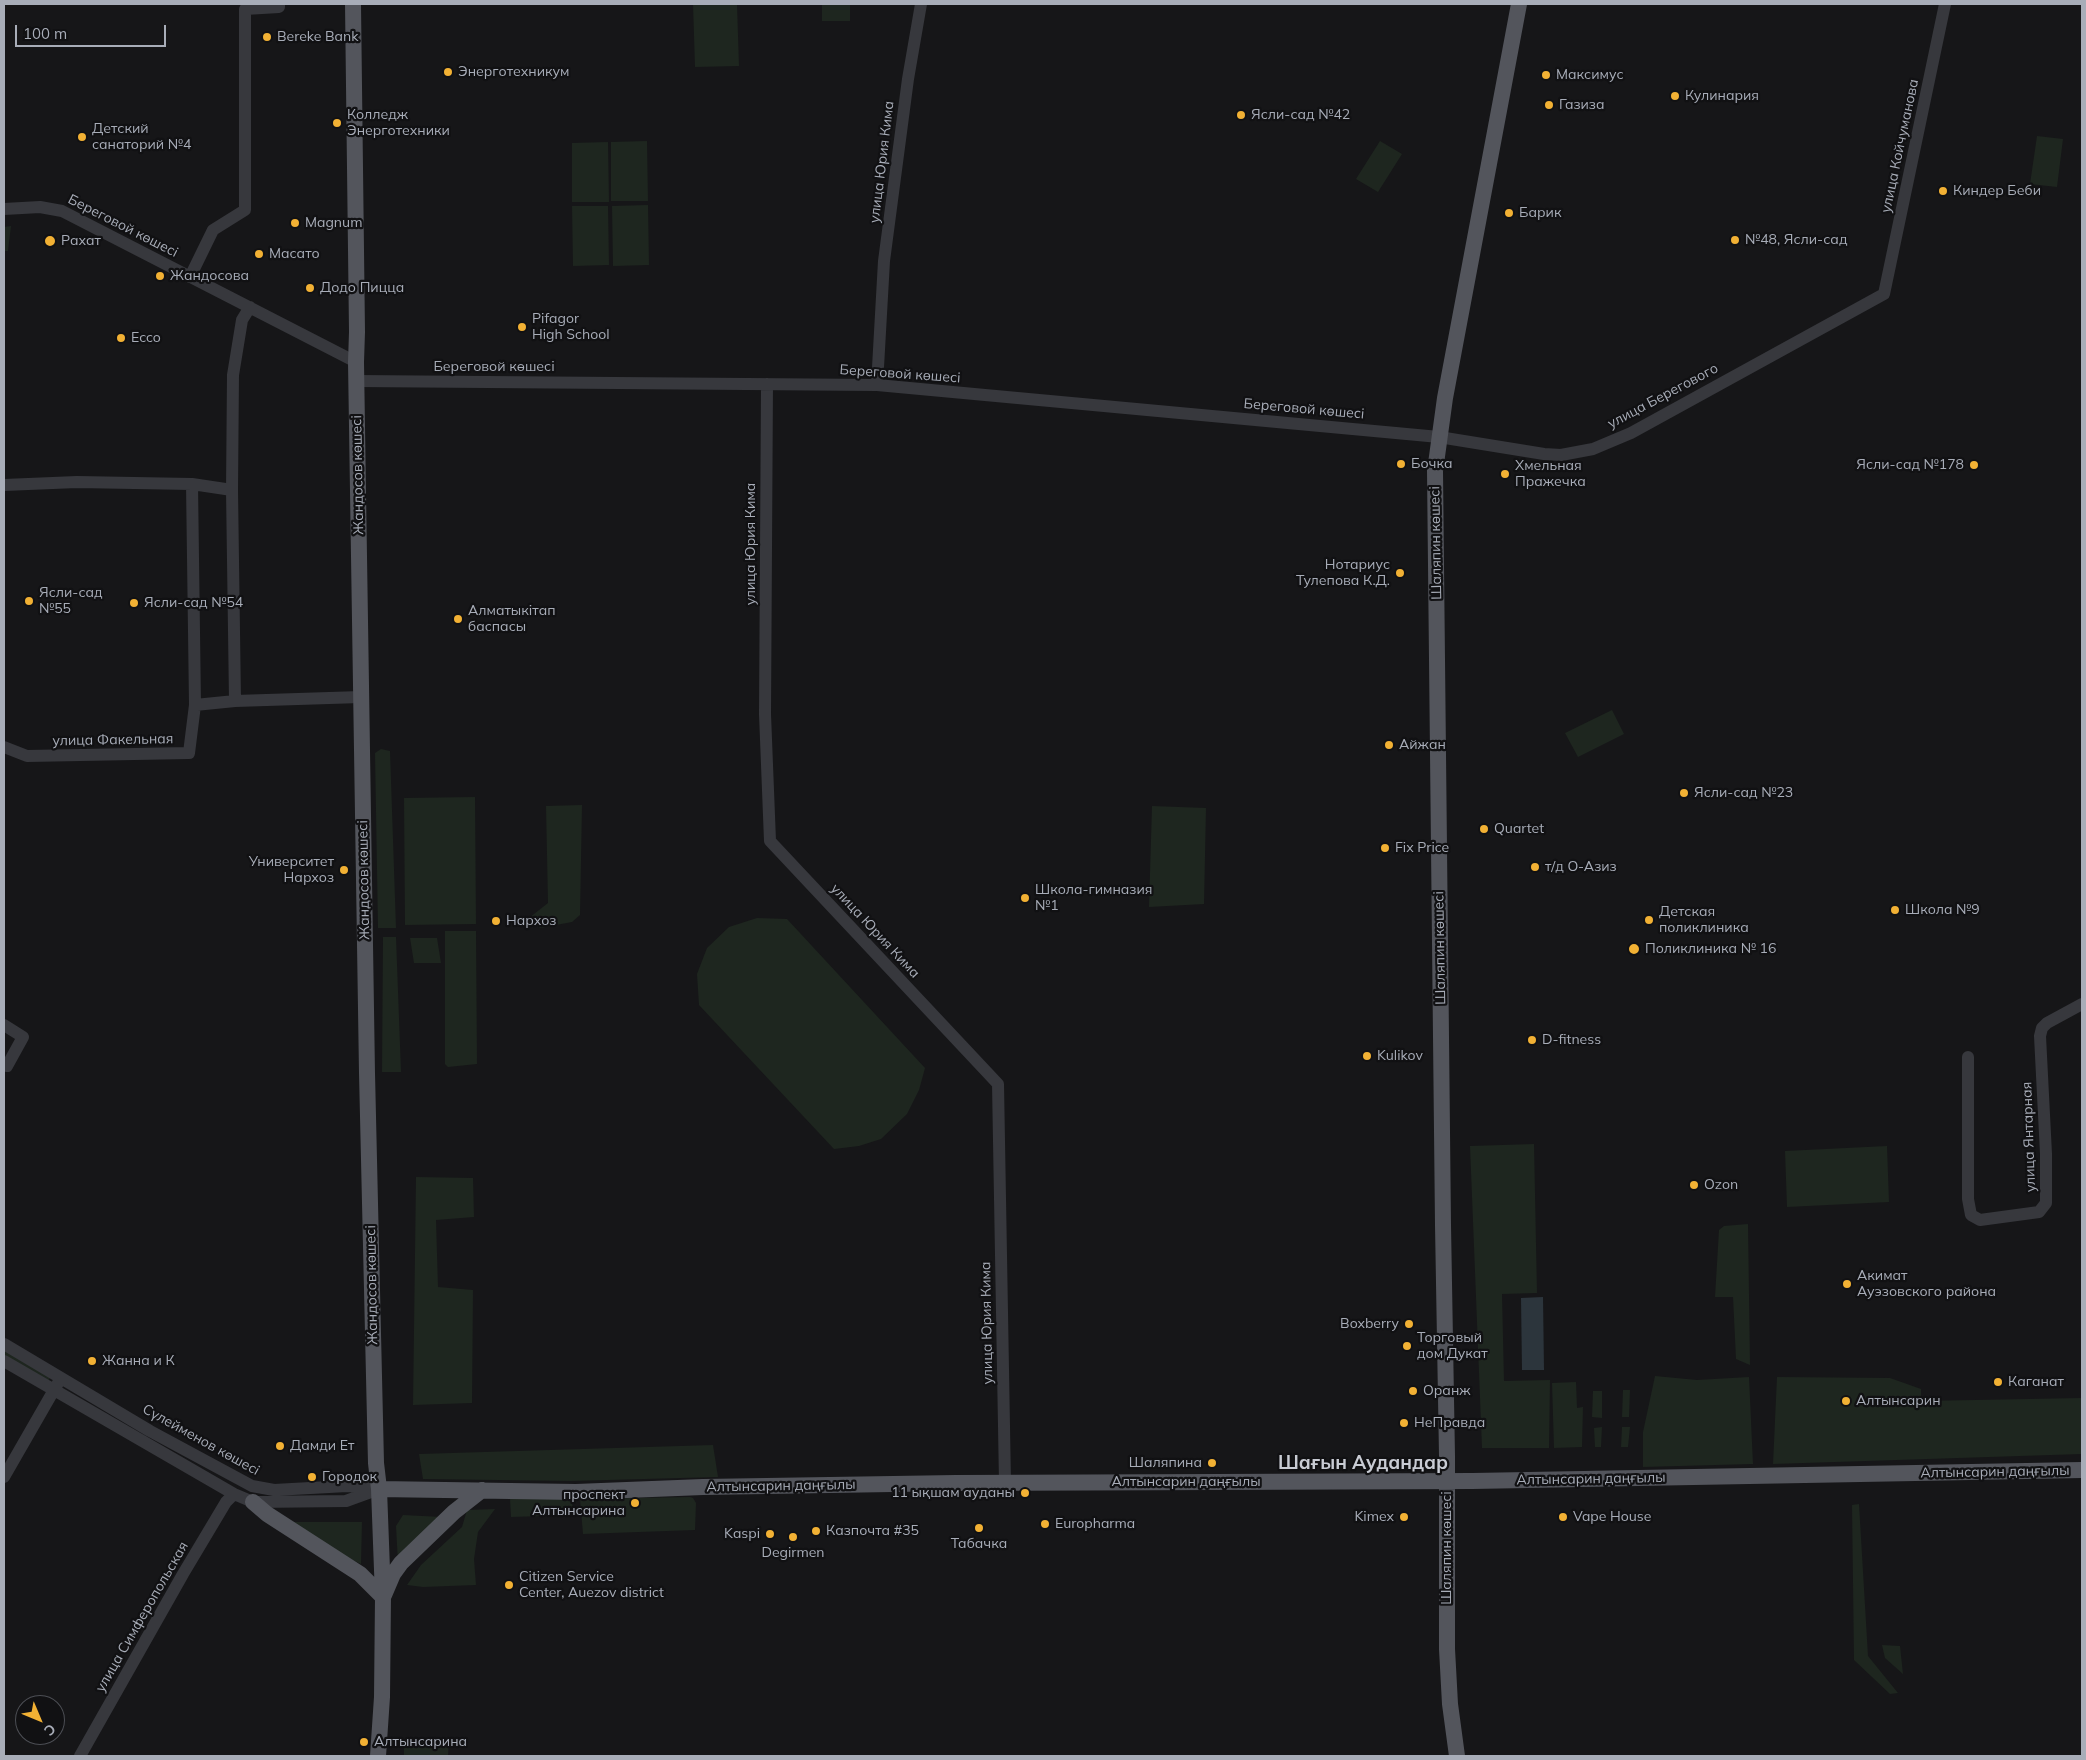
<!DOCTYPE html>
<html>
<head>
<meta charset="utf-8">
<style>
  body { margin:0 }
  #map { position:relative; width:2086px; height:1760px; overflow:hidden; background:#161618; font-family:Mulish,sans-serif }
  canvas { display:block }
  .frame { position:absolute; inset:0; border:5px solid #a8adb8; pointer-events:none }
  .north { position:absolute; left:15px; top:1695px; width:50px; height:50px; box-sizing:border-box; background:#111113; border:1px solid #4d4f55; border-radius:50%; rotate:135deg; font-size:14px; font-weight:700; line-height:20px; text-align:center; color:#a8adb8 }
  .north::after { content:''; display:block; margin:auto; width:18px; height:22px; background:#f2b134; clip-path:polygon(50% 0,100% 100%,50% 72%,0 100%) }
  .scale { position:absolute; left:15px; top:25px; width:151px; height:22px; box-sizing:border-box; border:2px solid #a8adb8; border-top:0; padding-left:6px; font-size:15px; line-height:18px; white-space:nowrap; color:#a8adb8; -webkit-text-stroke:4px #111113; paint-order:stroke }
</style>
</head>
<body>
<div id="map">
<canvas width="2086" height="1760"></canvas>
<div class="frame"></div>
<div class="north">С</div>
<div class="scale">100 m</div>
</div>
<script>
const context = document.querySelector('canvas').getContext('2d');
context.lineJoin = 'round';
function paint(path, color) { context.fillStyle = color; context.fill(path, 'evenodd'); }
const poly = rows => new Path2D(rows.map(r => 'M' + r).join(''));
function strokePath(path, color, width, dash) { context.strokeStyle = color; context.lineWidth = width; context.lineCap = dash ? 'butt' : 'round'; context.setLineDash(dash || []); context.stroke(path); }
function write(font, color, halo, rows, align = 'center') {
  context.font = font + ' Mulish,sans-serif'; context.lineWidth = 4.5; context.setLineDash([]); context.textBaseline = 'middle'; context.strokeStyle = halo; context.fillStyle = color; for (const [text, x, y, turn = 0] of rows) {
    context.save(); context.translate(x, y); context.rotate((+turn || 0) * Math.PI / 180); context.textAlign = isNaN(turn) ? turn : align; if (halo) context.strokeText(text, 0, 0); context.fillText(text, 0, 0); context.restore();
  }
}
paint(poly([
  [693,4,737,4,739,66,695,67],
  [822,4,850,4,850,21,822,21],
  [2037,136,2063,139,2057,187,2030,184],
  [647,141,648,201,611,201,611,142],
  [1380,141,1402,154,1378,192,1356,179],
  [608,142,609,202,572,202,572,143],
  [648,205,649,265,613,266,612,206],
  [572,206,608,206,609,265,573,266],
  [11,226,8,251,4,251,4,227],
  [1612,710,1624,734,1578,757,1565,733],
  [381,749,390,751,396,928,378,928,375,753],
  [475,797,476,924,405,925,404,798],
  [582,805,580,915,572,922,540,928,529,918,548,903,546,806],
  [1152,806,1206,808,1204,904,1149,907],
  [757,918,787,919,925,1068,919,1090,907,1114,881,1139,859,1146,834,1149,699,1005,697,974,707,948,729,927],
  [445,931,476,931,477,1064,448,1067,445,1064],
  [383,937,396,937,401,1072,382,1072],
  [410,938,437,938,441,963,414,963],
  [1534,1144,1537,1293,1502,1294,1504,1381,1550,1380,1549,1448,1482,1448,1470,1146],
  [1887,1146,1889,1202,1787,1207,1785,1151],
  [416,1177,473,1178,474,1217,436,1220,438,1287,473,1290,472,1403,413,1405],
  [1748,1224,1750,1365,1736,1359,1733,1297,1715,1297,1719,1230,1724,1226],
  [4,1347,51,1375,48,1382,4,1357],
  [1655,1376,1697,1380,1749,1377,1753,1464,1643,1467,1643,1432],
  [1777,1377,1890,1378,1921,1389,1921,1401,2082,1398,2082,1454,1773,1464],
  [1576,1382,1577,1408,1583,1407,1582,1447,1554,1448,1552,1383],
  [1623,1390,1630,1390,1629,1417,1622,1417],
  [1593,1391,1602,1391,1602,1418,1592,1417],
  [1602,1427,1601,1447,1595,1447,1594,1428],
  [1622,1427,1630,1427,1628,1447,1621,1447],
  [713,1445,718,1477,571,1481,423,1479,419,1454],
  [690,1497,693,1498,696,1503,695,1530,583,1534,580,1499],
  [572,1498,573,1515,511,1517,510,1499],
  [1859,1504,1868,1656,1898,1693,1890,1694,1854,1660,1852,1505],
  [495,1509,478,1532,474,1559,476,1585,423,1587,407,1585,421,1565,462,1527,467,1510],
  [403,1515,442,1517,398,1563,396,1526],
  [287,1522,362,1522,361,1564,335,1552],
  [1882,1645,1900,1646,1903,1674,1885,1658],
  [404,1740,449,1742,448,1756,404,1756]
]), '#1e261f');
paint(poly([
  [1543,1297,1544,1370,1522,1370,1521,1298]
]), '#2c353c');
strokePath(poly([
  [4,209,40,207,62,211,356,362],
  [190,277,213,230,245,210,245,9,279,7,279,4],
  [356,381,877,385,1439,437,1544,454,1561,455,1593,449,1631,433,1884,294,1945,4],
  [767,384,765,714,770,841,998,1084,1005,1483],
  [877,385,884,261,908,79,921,4],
  [192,484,195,705],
  [4,485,77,482,192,484,232,490],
  [235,701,232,490,233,375,242,320,250,307],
  [4,747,27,756,189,753,195,705,235,701,361,697],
  [4,1025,23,1037,7,1066,4,1065],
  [1968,1057,1968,1199,1971,1215,1980,1220,2039,1212,2046,1203,2046,1154,2040,1036,2042,1028,2047,1023,2082,1004],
  [4,1344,150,1431,252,1486,274,1490,347,1486,377,1488],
  [4,1361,234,1494,253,1502,346,1501,379,1489],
  [4,1477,58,1383],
  [80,1756,183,1574,226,1502,234,1494]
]), '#37383d', 12);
strokePath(poly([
  [353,4,357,332,356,362,367,1073,376,1463,379,1489,383,1597,382,1697,378,1756],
  [379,1489,576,1492,703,1487,956,1483,1472,1481,2082,1470],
  [253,1502,267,1514,360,1574,383,1597],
  [384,1595,393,1574,401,1563,454,1512,482,1490],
  [1457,1756,1450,1704,1447,1649,1447,1456,1443,1225,1435,471,1445,398,1519,4]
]), '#53555c', 16);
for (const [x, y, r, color] of [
  [267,37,5,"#f2b134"],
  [448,72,5,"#f2b134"],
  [1546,75,5,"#f2b134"],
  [1675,96,5,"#f2b134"],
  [1549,105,5,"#f2b134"],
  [1241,115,5,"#f2b134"],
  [337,123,5,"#f2b134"],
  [82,137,5,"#f2b134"],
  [1943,191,5,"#f2b134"],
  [1509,213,5,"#f2b134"],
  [295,223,5,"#f2b134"],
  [1735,240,5,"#f2b134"],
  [50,241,6,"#f2b134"],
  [259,254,5,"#f2b134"],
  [160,276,5,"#f2b134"],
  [310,288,5,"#f2b134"],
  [522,327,5,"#f2b134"],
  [121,338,5,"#f2b134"],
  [1401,464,5,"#f2b134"],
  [1974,465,5,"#f2b134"],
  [1505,474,5,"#f2b134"],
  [1400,573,5,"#f2b134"],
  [29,601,5,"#f2b134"],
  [134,603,5,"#f2b134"],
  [458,619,5,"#f2b134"],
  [1389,745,5,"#f2b134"],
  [1684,793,5,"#f2b134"],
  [1484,829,5,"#f2b134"],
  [1385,848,5,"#f2b134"],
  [1535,867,5,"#f2b134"],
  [344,870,5,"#f2b134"],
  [1025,898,5,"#f2b134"],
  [1895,910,5,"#f2b134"],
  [1649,920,5,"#f2b134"],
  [496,921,5,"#f2b134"],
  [1634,949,6,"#f2b134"],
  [1532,1040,5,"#f2b134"],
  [1367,1056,5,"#f2b134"],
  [1694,1185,5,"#f2b134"],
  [1847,1284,5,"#f2b134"],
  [1409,1324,5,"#f2b134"],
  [1407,1346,5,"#f2b134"],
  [92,1361,5,"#f2b134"],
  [1998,1382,5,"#f2b134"],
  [1413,1391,5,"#f2b134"],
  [1846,1401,5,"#f2b134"],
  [1404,1423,5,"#f2b134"],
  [280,1446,5,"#f2b134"],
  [1212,1463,5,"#f2b134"],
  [312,1477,5,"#f2b134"],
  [1025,1493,5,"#f2b134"],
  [635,1503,5,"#f2b134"],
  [1404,1517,5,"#f2b134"],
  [1563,1517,5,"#f2b134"],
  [1045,1524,5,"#f2b134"],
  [979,1528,5,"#f2b134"],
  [816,1531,5,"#f2b134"],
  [770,1534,5,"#f2b134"],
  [793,1537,5,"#f2b134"],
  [509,1585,5,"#f2b134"],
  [364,1742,5,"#f2b134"]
]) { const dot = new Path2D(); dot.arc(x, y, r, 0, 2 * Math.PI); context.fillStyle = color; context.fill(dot); strokePath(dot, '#111113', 2); }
write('14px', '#a8adb8', '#111113', [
  ["Bereke Bank",277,37],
  ["Энерготехникум",458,72],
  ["Максимус",1556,75],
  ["Кулинария",1685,96],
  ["Газиза",1559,105],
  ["Колледж",347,115],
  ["Энерготехники",347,131],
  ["Ясли-сад №42",1251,115],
  ["Детский",92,129],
  ["санаторий №4",92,145],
  ["Киндер Беби",1953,191],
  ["Барик",1519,213],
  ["Magnum",305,223],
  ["№48, Ясли-сад",1745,240],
  ["Рахат",61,241],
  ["Масато",269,254],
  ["Жандосова",170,276],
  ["Додо Пицца",320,288],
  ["Pifagor",532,319],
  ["High School",532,335],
  ["Ecco",131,338],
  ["Бочка",1411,464],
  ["Ясли-сад №178",1964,465,"right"],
  ["Хмельная",1515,466],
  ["Пражечка",1515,482],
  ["Нотариус",1390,565,"right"],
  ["Тулепова К.Д.",1390,581,"right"],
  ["Ясли-сад",39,593],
  ["№55",39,609],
  ["Ясли-сад №54",144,603],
  ["Алматыкітап",468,611],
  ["баспасы",468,627],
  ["Айжан",1399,745],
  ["Ясли-сад №23",1694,793],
  ["Quartet",1494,829],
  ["Fix Price",1395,848],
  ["Университет",334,862,"right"],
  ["Нархоз",334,878,"right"],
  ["т/д О-Азиз",1545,867],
  ["Школа-гимназия",1035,890],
  ["№1",1035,906],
  ["Школа №9",1905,910],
  ["Детская",1659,912],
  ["поликлиника",1659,928],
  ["Нархоз",506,921],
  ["Поликлиника № 16",1645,949],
  ["D-fitness",1542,1040],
  ["Kulikov",1377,1056],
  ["Ozon",1704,1185],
  ["Акимат",1857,1276],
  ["Ауэзовского района",1857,1292],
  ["Boxberry",1399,1324,"right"],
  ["Торговый",1417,1338],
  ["дом Дукат",1417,1354],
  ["Жанна и К",102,1361],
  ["Каганат",2008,1382],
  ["Оранж",1423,1391],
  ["Алтынсарин",1856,1401],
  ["НеПравда",1414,1423],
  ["Дамди Ет",290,1446],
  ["Шаляпина",1202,1463,"right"],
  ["Городок",322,1477],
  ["11 ықшам ауданы",1015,1493,"right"],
  ["проспект",625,1495,"right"],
  ["Алтынсарина",625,1511,"right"],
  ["Kimex",1394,1517,"right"],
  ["Vape House",1573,1517],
  ["Europharma",1055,1524],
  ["Казпочта #35",826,1531],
  ["Kaspi",760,1534,"right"],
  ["Табачка",979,1544,"center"],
  ["Degirmen",793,1553,"center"],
  ["Citizen Service",519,1577],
  ["Center, Auezov district",519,1593],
  ["Алтынсарина",374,1742]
], 'left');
write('14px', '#a8adb8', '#111113', [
  ["улица Койчуманова",1900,146,-78],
  ["улица Юрия Кима",882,162,-83],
  ["Береговой көшесі",123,226,27],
  ["Береговой көшесі",494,367],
  ["Береговой көшесі",900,374,4],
  ["улица Берегового",1663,396,-28],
  ["Береговой көшесі",1304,409,5],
  ["Жандосов көшесі",358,475,-91],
  ["Шаляпин көшесі",1436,543,-91],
  ["улица Юрия Кима",751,544,-90],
  ["улица Факельная",113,740,-1],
  ["Жандосов көшесі",364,880,-91],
  ["улица Юрия Кима",875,931,47],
  ["Шаляпин көшесі",1440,948,-91],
  ["улица Янтарная",2029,1137,-92],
  ["Жандосов көшесі",372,1285,-91],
  ["улица Юрия Кима",987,1323,-91],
  ["Сүлейменов көшесі",201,1440,29],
  ["Алтынсарин даңғылы",1995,1472,-1],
  ["Алтынсарин даңғылы",1591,1479,-1],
  ["Алтынсарин даңғылы",1186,1482],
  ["Алтынсарин даңғылы",781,1486,-1],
  ["Шаляпин көшесі",1447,1548,-90],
  ["улица Симферопольская",142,1617,-60]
]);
write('bold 19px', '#c9ccd4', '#111113', [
  ["Шағын Аудандар",1363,1463]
]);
</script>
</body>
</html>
